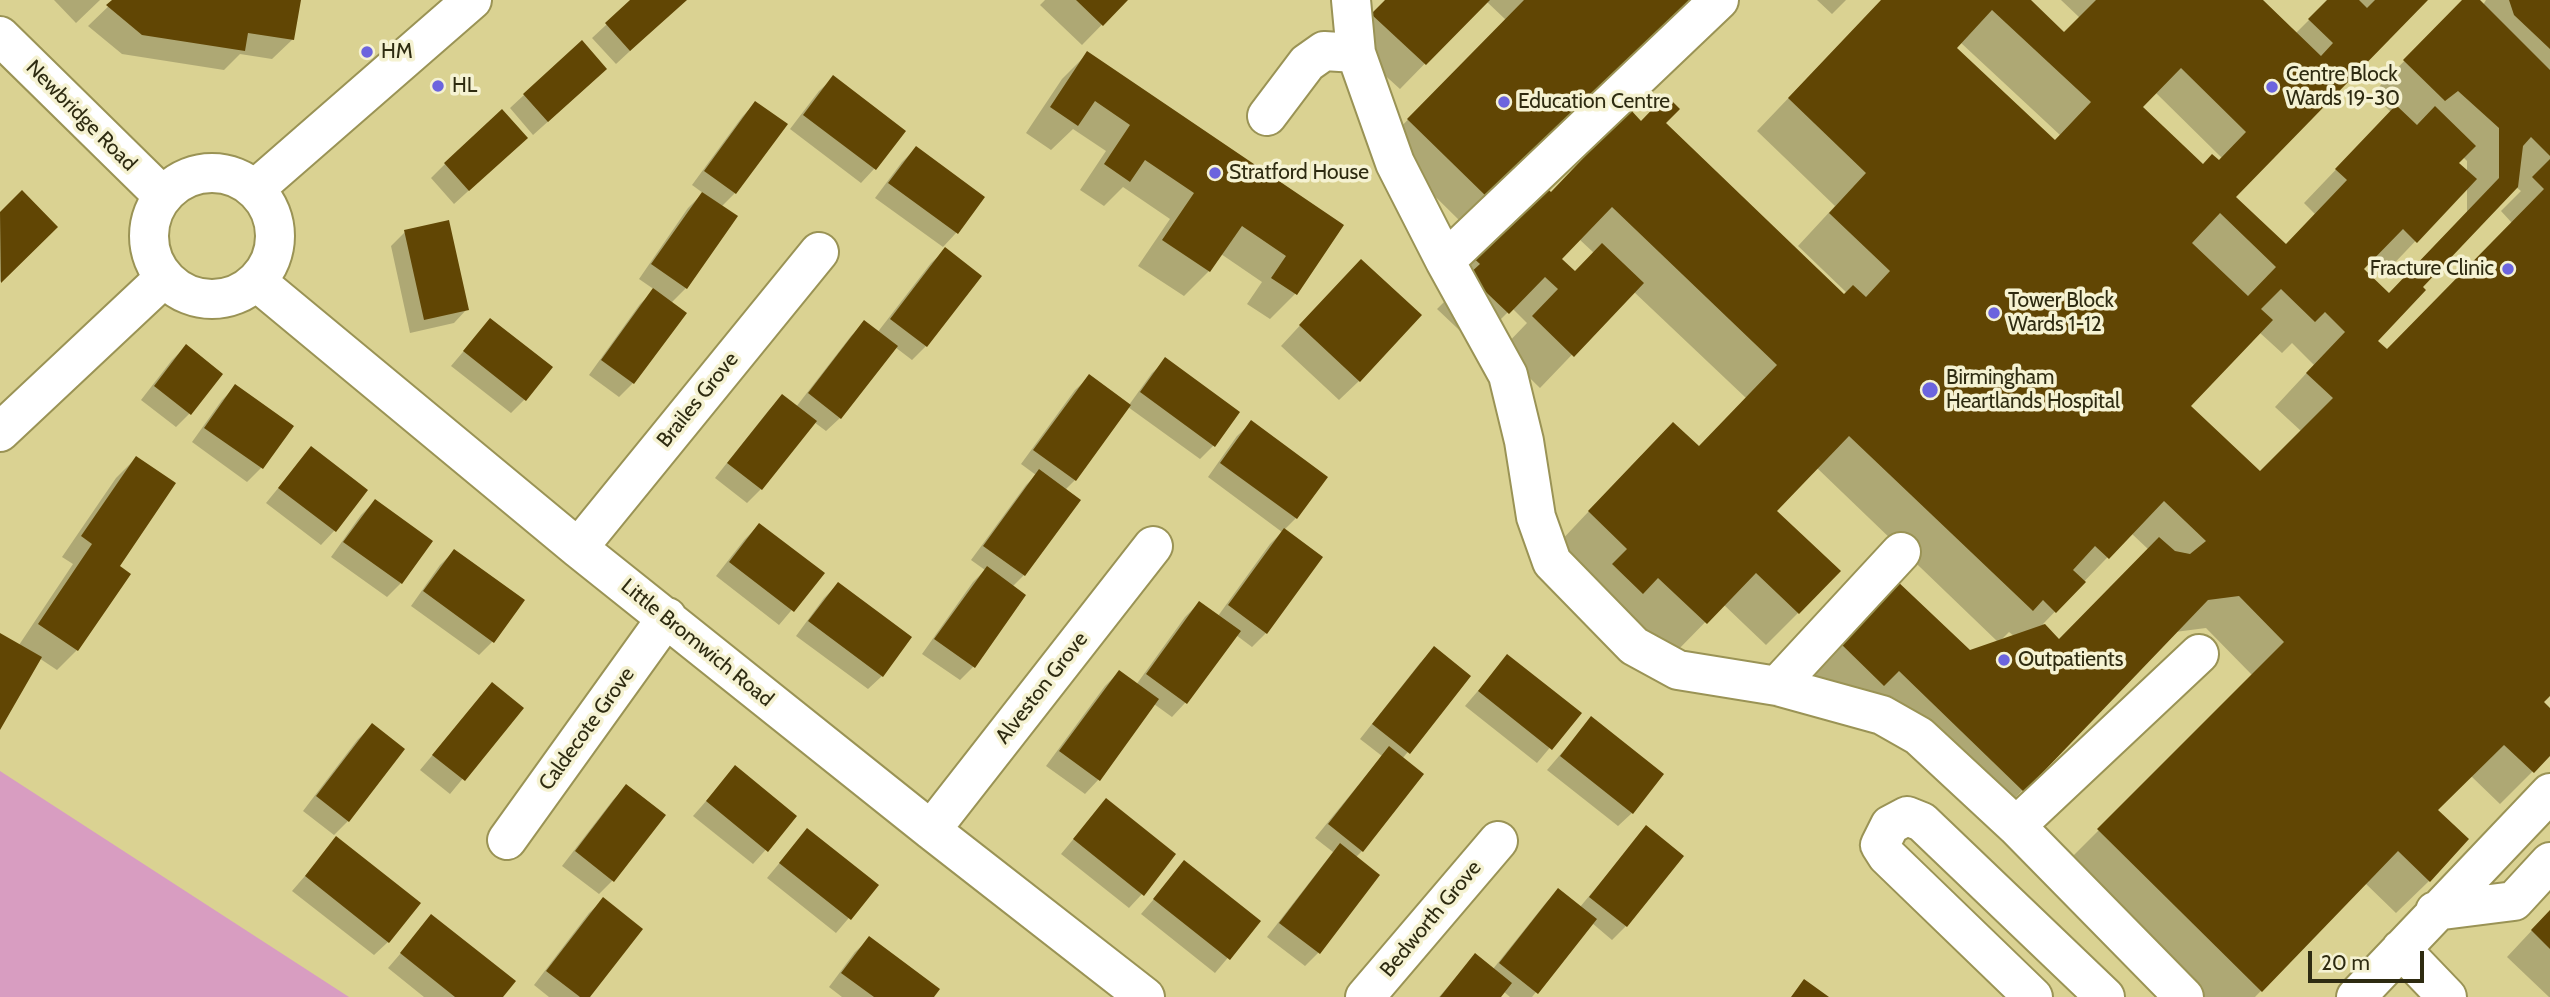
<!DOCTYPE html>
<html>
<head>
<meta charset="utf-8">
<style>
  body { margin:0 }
  #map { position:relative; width:2550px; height:997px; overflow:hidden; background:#dad292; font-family:Cabin,sans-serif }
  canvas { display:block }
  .scale { position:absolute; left:2308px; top:951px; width:116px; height:32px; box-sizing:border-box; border:4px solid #2e2b11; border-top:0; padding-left:9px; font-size:21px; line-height:24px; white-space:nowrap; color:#2e2b11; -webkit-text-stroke:5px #f5f2d2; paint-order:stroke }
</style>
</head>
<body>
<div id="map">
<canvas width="2550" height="997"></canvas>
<div class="scale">20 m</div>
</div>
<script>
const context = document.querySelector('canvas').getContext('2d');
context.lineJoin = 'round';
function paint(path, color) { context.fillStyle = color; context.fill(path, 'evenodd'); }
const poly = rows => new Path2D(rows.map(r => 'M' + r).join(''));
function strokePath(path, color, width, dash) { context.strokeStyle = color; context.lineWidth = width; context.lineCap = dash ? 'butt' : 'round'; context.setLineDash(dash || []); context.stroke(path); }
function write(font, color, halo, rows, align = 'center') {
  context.font = font + ' Cabin,sans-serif'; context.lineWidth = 7; context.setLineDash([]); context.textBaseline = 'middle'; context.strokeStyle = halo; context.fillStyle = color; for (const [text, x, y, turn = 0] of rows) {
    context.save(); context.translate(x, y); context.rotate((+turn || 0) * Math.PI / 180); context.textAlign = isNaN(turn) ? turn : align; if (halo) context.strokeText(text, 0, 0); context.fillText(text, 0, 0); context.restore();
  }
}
paint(poly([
  [0,771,349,997,0,997]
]), '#d89dc1');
paint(poly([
  [54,0,100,0,76,23],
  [115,0,299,0,293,39,272,59,240,54,224,70,122,54,88,26],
  [633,0,685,0,616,64,592,38],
  [1045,0,1126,0,1082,45,1040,5],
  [1386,0,1707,0,1462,223,1383,145,1506,20,1486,1,1400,89,1347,41],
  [1817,0,1846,0,1832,14],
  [1882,0,2028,0,2064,34,2080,18,2061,0,2261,0,2295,34,2329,0,2426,0,2234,197,2285,246,2315,214,2304,203,2391,112,2372,94,2464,0,2477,0,2483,5,2486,0,2550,0,2550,694,2541,702,2550,711,2550,754,2500,804,2471,776,2436,810,2467,839,2429,881,2396,913,2365,883,2255,997,2202,997,2066,863,2253,676,2206,628,2175,632,1991,823,1865,702,1807,675,1863,614,1970,652,1998,642,1817,468,1775,511,1798,613,1766,645,1723,604,1673,655,1557,545,1641,456,1699,448,1746,398,1633,291,1540,388,1501,350,1527,323,1512,308,1475,345,1437,309,1449,297,1440,290,1508,218,1550,194,1640,123,1663,123,1844,296,1847,293,1798,246,1835,206,1757,131],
  [1960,42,2060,135,2054,141,1954,48],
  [2155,92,2222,158,2218,163,2202,166,2140,107],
  [2463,157,2467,161,2467,172,2457,163],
  [2467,187,2467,212,2389,294,2362,269,2370,260,2384,274],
  [2516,187,2521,191,2501,211,2512,223,2387,351,2375,341,2420,287],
  [1579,239,1594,253,1575,273,1560,259],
  [2259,332,2282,353,2292,343,2314,365,2275,407,2301,431,2260,474,2189,406],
  [2131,533,2149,550,2059,641,2043,624],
  [2009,632,2014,636,2000,641],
  [1088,53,1342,226,1295,294,1270,319,1247,304,1262,282,1221,254,1209,271,1184,296,1138,266,1170,219,1123,187,1104,206,1080,190,1106,151,1073,129,1051,150,1026,133,1062,79],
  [833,78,903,131,874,169,861,183,790,129,819,91],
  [591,83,533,135,510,108,524,95],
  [755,103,735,193,721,207,735,217,686,288,671,303,633,383,619,397,589,375,640,304,655,290,639,279,688,208,703,193,692,185,742,117],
  [916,148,983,197,956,233,943,247,875,198,902,162],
  [512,151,454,204,431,178,445,164],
  [22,193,56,227,0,282,0,214],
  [405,232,467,309,454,323,410,333,391,246],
  [945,250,979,277,926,346,912,360,895,347,840,418,826,431,814,422,761,489,747,503,715,478,769,410,782,396,796,407,851,336,864,323,877,333,931,263],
  [1341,281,1359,381,1339,400,1281,346],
  [490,320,525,399,511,413,451,366],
  [186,346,189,414,176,427,141,400,172,360],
  [1166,360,1214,445,1200,459,1128,407,1075,480,1065,490,1024,575,1012,587,973,667,960,680,922,654,973,582,985,570,971,560,1026,485,1036,475,1021,464,1075,390,1089,377,1129,405,1152,373],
  [235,387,291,427,261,468,247,482,192,442,222,400],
  [1251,423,1296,518,1284,530,1266,633,1252,647,1236,635,1185,703,1172,717,1154,704,1098,780,1085,794,1046,766,1105,686,1119,672,1136,685,1185,617,1199,603,1218,616,1270,544,1282,532,1208,477,1237,436],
  [311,448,366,490,334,531,321,545,266,503],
  [136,458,118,567,77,650,57,670,39,658,0,726,0,635,19,645,73,564,62,557,116,478],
  [375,501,401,583,387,597,331,557,361,515],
  [759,525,822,574,779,625,716,576,745,539],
  [454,551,493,641,479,655,411,606,440,565],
  [838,584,882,676,868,689,796,636,824,598],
  [1434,649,1469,677,1402,759,1362,851,1355,858,1318,953,1305,966,1267,937,1333,852,1315,838,1382,756,1360,739,1420,663],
  [1507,657,1579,713,1537,763,1465,706],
  [492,684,521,708,450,794,420,770],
  [1591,719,1632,813,1618,826,1547,770],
  [372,726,348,821,334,835,303,811,358,739],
  [735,768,795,817,753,864,693,816],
  [626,787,612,881,599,894,562,866,613,800],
  [1106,800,1142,894,1129,908,1061,854],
  [1646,828,1626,926,1612,940,1592,923,1532,997,1510,997,1503,991,1499,997,1439,997,1475,955,1493,969,1545,904,1558,890,1580,907],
  [807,830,876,886,836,933,767,878],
  [337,839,388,942,374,955,292,891],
  [1185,863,1258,922,1215,973,1141,914],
  [603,900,588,997,549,997,534,985,589,913],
  [2550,911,2550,997,2549,997,2507,957],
  [432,917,501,997,424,997,388,968],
  [869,939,932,997,842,997,829,987,855,952]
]), '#0003');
paint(poly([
  [112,0,301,0,294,40,248,33,245,51,142,35,106,5],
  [630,0,687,0,630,51,605,23],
  [1076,0,1128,0,1103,26],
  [1385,0,1490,0,1426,65,1371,14],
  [1524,0,1710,0,1626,85,1614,73,1489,199,1407,119],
  [1881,0,2031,0,2064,32,2096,0,2263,0,2321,56,2333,43,2308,19,2327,0,2359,0,2367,8,2375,0,2428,0,2236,197,2286,244,2347,180,2335,169,2396,105,2417,125,2435,106,2476,146,2459,163,2477,179,2417,243,2403,229,2364,269,2389,293,2499,178,2499,128,2458,91,2445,101,2403,60,2462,0,2480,0,2550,70,2550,156,2531,137,2523,146,2518,187,2423,287,2426,290,2378,341,2387,349,2544,189,2532,177,2550,159,2550,696,2544,702,2550,708,2550,756,2534,773,2504,745,2438,810,2469,839,2430,882,2398,851,2262,992,2097,829,2284,642,2239,596,2208,600,2024,792,1899,671,1884,686,1838,641,1895,579,1970,650,2045,624,2059,639,2159,537,2175,551,2190,554,2206,541,2164,501,2109,559,2095,546,2073,570,2086,582,2056,613,2043,600,2033,611,1849,436,1777,511,1841,571,1799,614,1756,573,1707,624,1658,578,1643,594,1612,564,1627,549,1588,511,1673,422,1699,446,1777,365,1612,207,1562,259,1575,271,1602,243,1644,283,1574,357,1532,316,1558,289,1545,277,1509,314,1468,275,1480,264,1471,256,1541,183,1551,192,1630,109,1641,121,1666,95,1680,109,1666,123,1844,294,1853,285,1866,297,1890,271,1829,213,1866,173,1788,98],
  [1992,10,2091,102,2055,140,1957,48],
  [2181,68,2246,132,2219,160,2212,154,2203,164,2143,107],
  [2220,213,2276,267,2248,296,2192,243],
  [2281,289,2315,322,2325,312,2345,332,2306,373,2333,398,2260,471,2191,406,2273,320,2261,309],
  [2509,0,2550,0,2550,49,2514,15],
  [582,40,607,69,548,122,523,94],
  [1087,51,1344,225,1297,295,1271,278,1286,256,1242,226,1210,272,1162,240,1194,193,1145,160,1130,182,1104,164,1130,125,1095,101,1078,126,1050,107],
  [833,75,906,131,876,170,803,115],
  [755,101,788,124,736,194,704,171],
  [502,109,528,138,469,191,444,163],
  [916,146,985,197,958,234,888,183],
  [22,190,58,227,1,283,0,212],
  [702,192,738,216,687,289,651,264],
  [449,220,469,310,424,320,404,230],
  [945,247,982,276,927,347,890,319],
  [1361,259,1422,315,1360,382,1299,325],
  [653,288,687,313,634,384,601,360],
  [490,318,553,367,526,401,463,351],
  [864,320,898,346,841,419,808,393],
  [186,344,223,374,191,415,154,386],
  [1165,357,1240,412,1215,447,1140,392],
  [1089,374,1131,405,1076,481,1033,450],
  [235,384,294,426,263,469,204,428],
  [782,394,817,421,762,490,727,463],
  [1251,420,1328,477,1297,519,1220,463],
  [311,446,368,490,336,532,278,488],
  [136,456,176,483,120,566,131,574,78,651,38,624,92,544,81,536],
  [1039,469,1081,500,1025,576,983,546],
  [375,499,433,541,402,584,343,542],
  [759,523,825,573,794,612,729,562],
  [1284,528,1323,557,1267,634,1228,605],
  [454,549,525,600,494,643,423,591],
  [987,566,1026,595,975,668,934,639],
  [838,582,912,637,883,677,808,621],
  [1199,601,1241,631,1187,704,1146,674],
  [0,633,42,657,0,730],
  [1434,646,1471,676,1410,754,1372,724],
  [1507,654,1582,713,1552,750,1478,691],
  [1119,670,1159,699,1100,781,1059,751],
  [492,682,524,708,465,781,432,755],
  [1591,716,1664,774,1633,814,1560,756],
  [372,723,405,749,349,822,316,796],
  [1389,746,1424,774,1363,852,1328,824],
  [735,765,797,816,768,852,706,801],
  [626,784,666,815,614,882,575,851],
  [1106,798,1176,854,1144,896,1073,839],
  [1646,825,1684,856,1627,927,1589,897],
  [807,828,879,885,851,920,779,863],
  [336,836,421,903,389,943,305,876],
  [1340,843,1380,875,1320,954,1279,923],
  [1184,860,1261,921,1230,960,1153,899],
  [1558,888,1597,919,1538,994,1499,963],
  [603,897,643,929,590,997,580,997,546,971],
  [2550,910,2550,949,2531,930],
  [431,914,516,981,503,997,455,997,400,953],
  [869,936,940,989,934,997,874,997,841,973],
  [1475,953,1512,983,1501,997,1440,997],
  [1804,979,1829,997,1791,997]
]), '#614604');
const minor = poly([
  [1351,0,1356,53,1395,163,1445,261,1508,375,1524,441,1536,517,1552,562,1634,646,1678,670,1777,686,1882,715,1919,736,2016,826,2184,997],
  [0,36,163,196],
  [1267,116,1307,63,1324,51,1356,53],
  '149 236a63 63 0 1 1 126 0a63 63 0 1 1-126 0Z',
  [255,189,472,0],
  [1445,261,1719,0],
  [256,281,578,548,931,830,1145,997],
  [0,432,163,279],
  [578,548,819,252],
  [1777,686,1901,552],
  [2016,826,2199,654],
  [931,830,1153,546],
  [507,840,667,617],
  [2435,911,2514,901,2550,862],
  [2401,949,2447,997],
  [1365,997,1498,841],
  [2033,997,1887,856,1880,845,1890,825,1907,816,1922,822,2105,997],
  [2356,997,2550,793]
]);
strokePath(minor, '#9a9355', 42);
strokePath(minor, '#fff', 38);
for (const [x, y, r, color] of [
  [367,52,7,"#6c64de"],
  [438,86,7,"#6c64de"],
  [2272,87,7,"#6c64de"],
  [1504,102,7,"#6c64de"],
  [1215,173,7,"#6c64de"],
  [2508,269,7,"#6c64de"],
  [1994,313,7,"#6c64de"],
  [1930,390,9,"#6c64de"],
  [2004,660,7,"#6c64de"]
]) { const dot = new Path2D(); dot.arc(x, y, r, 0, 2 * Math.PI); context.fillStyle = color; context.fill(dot); strokePath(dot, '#f5f2d2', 2.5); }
write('21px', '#2e2b11', '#f5f2d2', [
  ["HM",381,52],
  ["Centre Block",2286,75],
  ["Wards 19-30",2286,99],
  ["HL",452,86],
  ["Education Centre",1518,102],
  ["Stratford House",1229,173],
  ["Fracture Clinic",2494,269,"right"],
  ["Tower Block",2008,301],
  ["Wards 1-12",2008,325],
  ["Birmingham",1946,378],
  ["Heartlands Hospital",1946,402],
  ["Outpatients",2018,660]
], 'left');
write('21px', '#2e2b11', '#f5f2d2', [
  ["Newbridge Road",81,116,45],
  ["Brailes Grove",698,400,-51],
  ["Little Bromwich Road",697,643,39],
  ["Alveston Grove",1042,688,-52],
  ["Caldecote Grove",587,729,-54],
  ["Bedworth Grove",1431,919,-50]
]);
</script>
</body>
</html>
